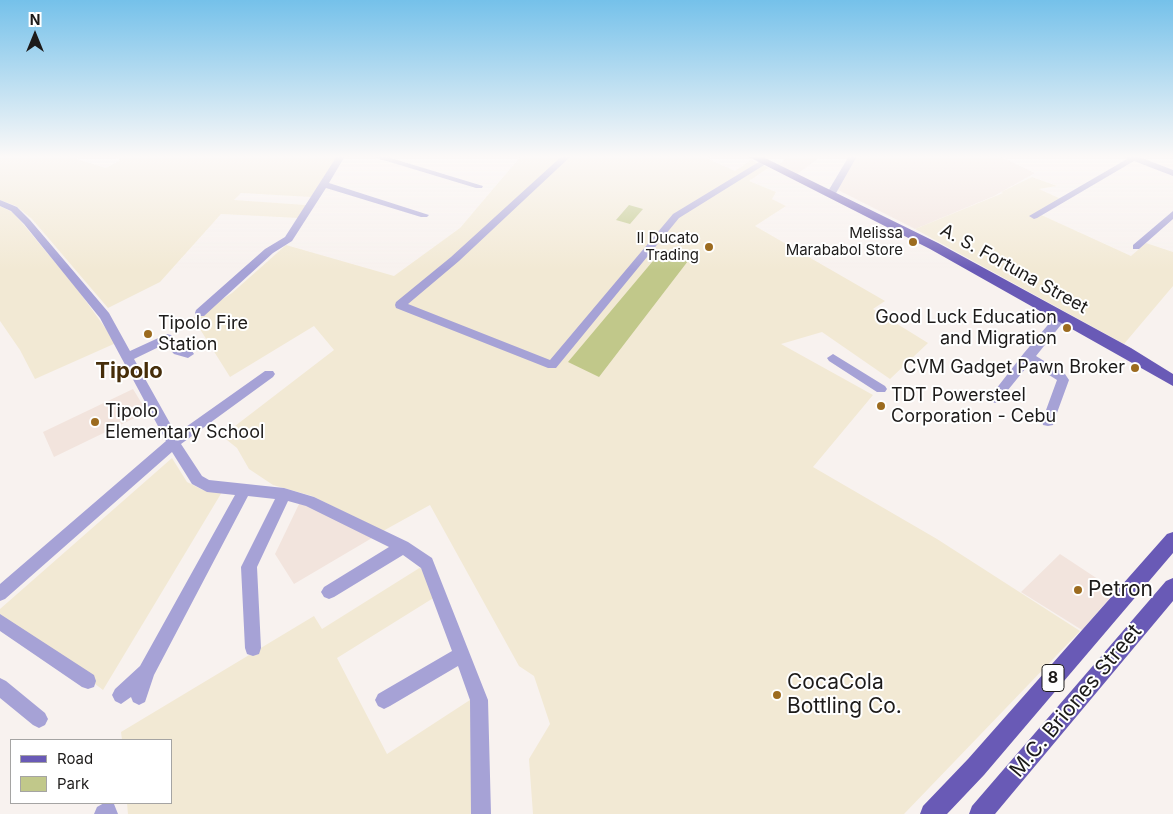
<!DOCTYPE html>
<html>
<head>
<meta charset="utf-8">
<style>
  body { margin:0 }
  #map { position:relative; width:1173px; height:814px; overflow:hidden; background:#f8f2ef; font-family:Inter,sans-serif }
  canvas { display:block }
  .legend { position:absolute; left:10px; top:739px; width:162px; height:65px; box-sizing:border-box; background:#fff; border:1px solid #a5a4a3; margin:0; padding:6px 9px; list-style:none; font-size:15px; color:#1d1b1a }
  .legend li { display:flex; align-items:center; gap:10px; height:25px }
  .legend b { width:25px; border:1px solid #a5a4a3 }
  .north { position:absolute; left:10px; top:10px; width:50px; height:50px; -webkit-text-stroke:4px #fff; paint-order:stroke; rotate:0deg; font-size:14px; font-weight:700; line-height:20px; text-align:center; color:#1d1b1a }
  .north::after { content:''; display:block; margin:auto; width:18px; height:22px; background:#1d1b1a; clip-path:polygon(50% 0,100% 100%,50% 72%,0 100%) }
</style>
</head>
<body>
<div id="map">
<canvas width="1173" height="814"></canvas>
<ul class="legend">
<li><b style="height:6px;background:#695ab6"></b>Road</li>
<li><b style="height:14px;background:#c1c88a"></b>Park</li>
</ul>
<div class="north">N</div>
</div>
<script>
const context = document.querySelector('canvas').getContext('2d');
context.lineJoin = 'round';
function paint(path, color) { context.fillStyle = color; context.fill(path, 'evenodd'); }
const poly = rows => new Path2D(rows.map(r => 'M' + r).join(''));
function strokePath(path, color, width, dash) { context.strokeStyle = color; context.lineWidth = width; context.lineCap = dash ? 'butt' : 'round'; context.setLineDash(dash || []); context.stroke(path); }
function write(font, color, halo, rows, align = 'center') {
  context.font = font + ' Inter,sans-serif'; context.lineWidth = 4; context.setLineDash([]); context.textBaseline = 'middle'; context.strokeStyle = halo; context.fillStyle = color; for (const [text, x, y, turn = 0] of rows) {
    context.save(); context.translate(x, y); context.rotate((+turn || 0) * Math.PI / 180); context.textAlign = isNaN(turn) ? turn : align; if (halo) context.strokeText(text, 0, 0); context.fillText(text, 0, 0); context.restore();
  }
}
paint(poly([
  [790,156,821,156,796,175,776,166],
  [856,156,999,156,1035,173,994,196,915,229,836,189],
  [133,389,147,412,54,457,43,432],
  [300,502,372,538,294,584,275,554],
  [1060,554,1116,591,1082,630,1021,592]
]), '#f2e4dd');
paint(poly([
  [0,156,81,156,76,159,106,168,121,160,112,156,338,156,311,197,241,193,234,200,306,205,298,218,221,214,160,282,108,308,32,219,16,206,0,200],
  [521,156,712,156,708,159,735,171,751,160,768,168,749,181,776,192,772,199,786,206,755,226,885,301,873,309,928,343,890,379,822,332,781,344,873,395,813,467,937,539,1080,631,904,814,533,814,529,759,550,724,534,676,519,666,430,505,383,531,312,496,273,485,249,469,237,448,222,436,334,350,314,326,230,377,193,318,232,293,286,245,394,276,460,228],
  [1032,177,1057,186,1039,189,1061,199,1037,213,1131,256,1146,243,1173,252,1173,286,1124,344,915,229,1003,193,1001,192],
  [0,206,12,212,24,225,78,290,116,343,35,379,20,350,0,321],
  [172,458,187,482,203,490,222,492,103,690,48,648,0,618,0,609],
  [421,567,435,597,337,658,387,754,473,698,475,814,128,814,127,803,171,803,171,740,122,740,121,732,314,616,322,629]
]), '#f2e9d4');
paint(poly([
  [629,205,643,209,630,224,616,220],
  [663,249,676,252,688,259,688,261,599,377,568,362]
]), '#c1c88a');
paint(poly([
  [337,156,345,156,329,183,429,215,427,217,421,217,326,188,292,241,273,253,204,316,196,316,195,313,196,310,265,249,285,237,337,156],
  [370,156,384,156,483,186,482,188,476,188,370,156],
  [562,156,571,156,459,261,408,304,550,360,673,214,762,160,769,162,679,218,556,368,548,368,396,308,395,305,396,302,451,257,562,156],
  [849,156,857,156,835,195,829,195,827,193,849,156],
  [1124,156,1137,156,1173,170,1173,176,1134,161,1037,218,1034,219,1029,216,1127,159,1124,156],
  [0,200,17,207,30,220,109,313,130,351,167,334,171,335,182,348,192,351,194,354,188,358,174,354,165,344,134,359,176,434,265,371,273,371,275,374,273,377,181,444,202,476,209,480,284,488,314,497,408,542,432,558,488,700,491,814,471,814,470,700,458,666,390,706,384,709,378,706,375,700,378,694,452,651,421,568,403,555,334,597,329,599,324,597,321,592,324,587,389,547,306,506,288,501,257,567,261,648,259,654,253,656,247,654,245,648,241,567,275,499,248,496,154,675,145,702,139,705,133,702,131,697,121,704,115,701,112,695,115,689,140,666,235,495,207,492,192,484,172,452,5,599,0,601,0,584,166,441,100,318,24,224,11,211,0,206,0,200],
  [1173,211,1173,219,1139,249,1133,249,1133,245,1173,211],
  [1062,312,1068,316,1036,356,1065,374,1069,380,1054,421,1053,425,1048,426,1043,425,1042,421,1057,380,1030,363,999,401,995,403,991,401,989,398,1024,353,1058,313,1062,312],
  [833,354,885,386,887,389,885,392,877,392,829,361,827,358,833,354],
  [0,614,94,675,96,681,94,687,88,689,82,687,0,631,0,614],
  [0,678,6,681,45,713,48,719,45,725,39,728,33,725,0,698,0,678],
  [104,803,114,804,118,814,94,814,97,807,104,803]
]), '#a6a2d6');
paint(poly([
  [747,156,761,156,938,243,1131,348,1173,374,1173,386,930,249,747,156],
  [1173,532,1173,553,984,775,947,814,920,814,923,806,968,759,1167,534,1173,532],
  [1173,578,1173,601,995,814,969,814,972,806,1166,581,1173,578]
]), '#695ab6');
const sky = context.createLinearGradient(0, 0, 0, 270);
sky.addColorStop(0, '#75c1ea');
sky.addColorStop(0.58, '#fcf9f8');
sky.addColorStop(1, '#fcf9f800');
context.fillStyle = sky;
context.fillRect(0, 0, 1173, 270);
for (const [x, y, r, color] of [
  [913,242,5,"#9c6b1f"],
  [709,247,5,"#9c6b1f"],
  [1067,328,5,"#9c6b1f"],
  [148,334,5,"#9c6b1f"],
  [1135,368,5,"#9c6b1f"],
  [881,406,5,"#9c6b1f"],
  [95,422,5,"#9c6b1f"],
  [1078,590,5,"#9c6b1f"],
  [777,695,5,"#9c6b1f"]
]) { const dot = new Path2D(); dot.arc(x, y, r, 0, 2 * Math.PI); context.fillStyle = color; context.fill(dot); strokePath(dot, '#fff', 2); }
write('15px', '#1d1b1a', '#fff', [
  ["Melissa",903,233],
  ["Marababol Store",903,250],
  ["Il Ducato",699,238],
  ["Trading",699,255]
], 'right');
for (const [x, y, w] of [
  [1053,678,22]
]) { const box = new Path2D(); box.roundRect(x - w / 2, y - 13.5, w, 27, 4); context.fillStyle = '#fff'; context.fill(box); strokePath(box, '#1d1b1a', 1); }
write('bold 16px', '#1d1b1a', null, [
  ["8",1053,678]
]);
write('18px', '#1d1b1a', '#fff', [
  ["A. S. Fortuna Street",1014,269,29]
]);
write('18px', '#1d1b1a', '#fff', [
  ["Good Luck Education",1057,318,"right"],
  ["and Migration",1057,339,"right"],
  ["Tipolo Fire",158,324],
  ["Station",158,345],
  ["CVM Gadget Pawn Broker",1125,368,"right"],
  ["TDT Powersteel",891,396],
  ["Corporation - Cebu",891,417],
  ["Tipolo",105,412],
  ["Elementary School",105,433]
], 'left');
write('21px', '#1d1b1a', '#fff', [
  ["Petron",1088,590],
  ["CocaCola",787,683],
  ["Bottling Co.",787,707]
], 'left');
write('21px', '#1d1b1a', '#fff', [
  ["M.C. Briones Street",1076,701,-50]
]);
write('bold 22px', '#462e0a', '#fff', [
  ["Tipolo",129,371]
]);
</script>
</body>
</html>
